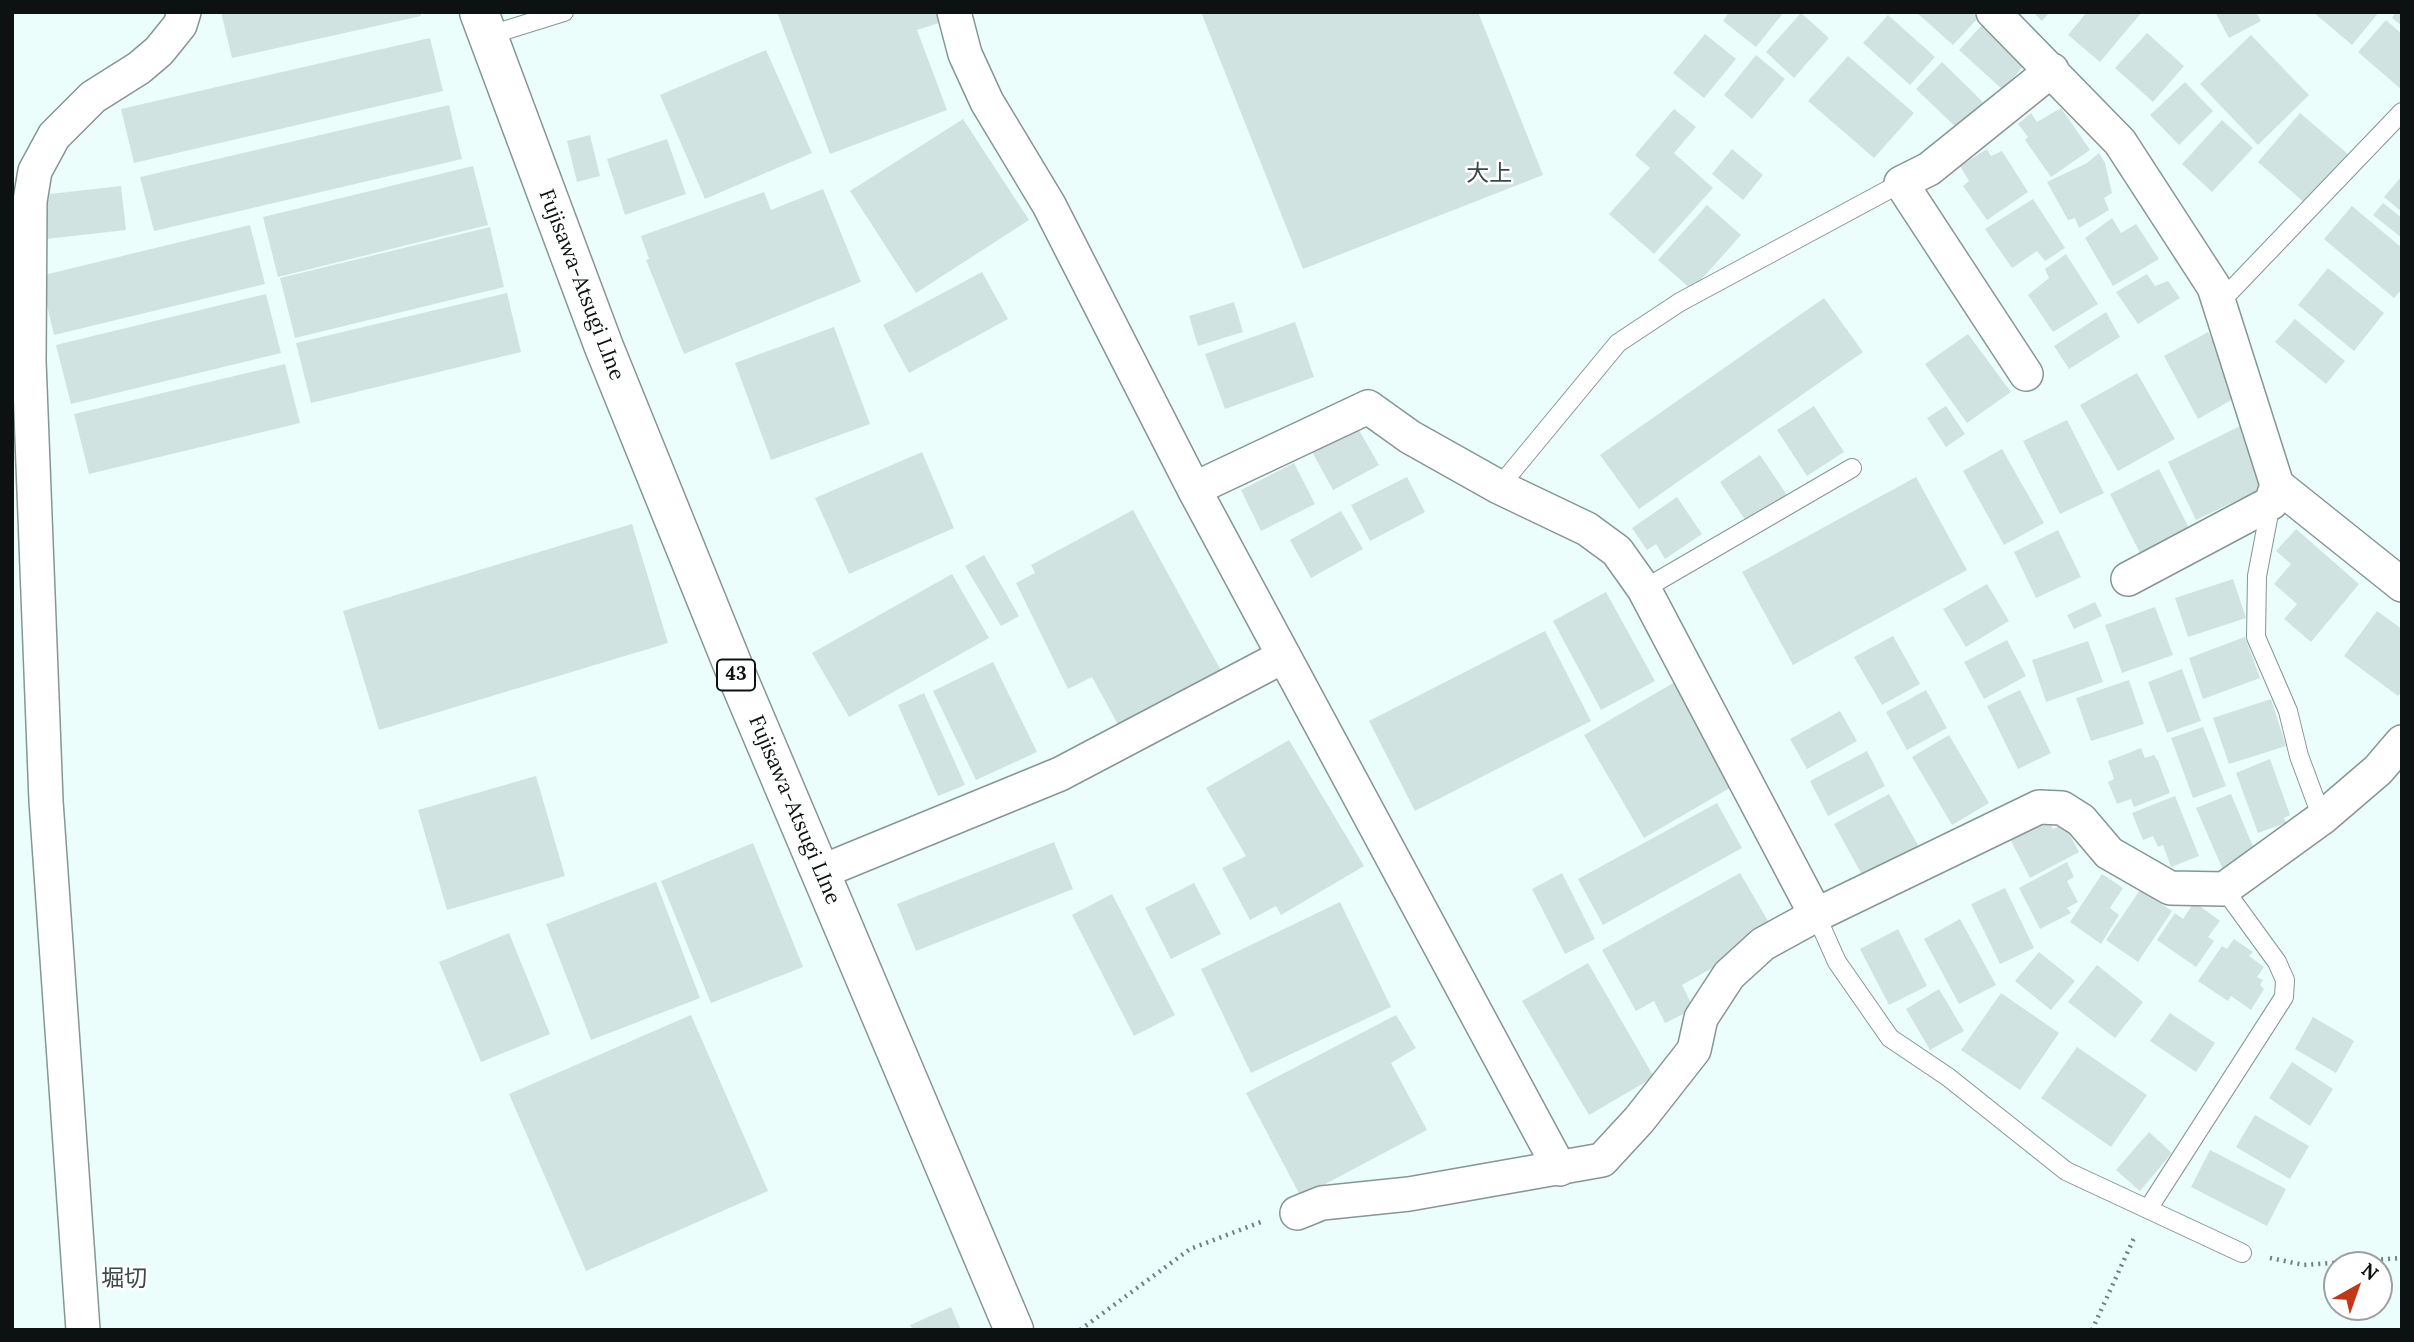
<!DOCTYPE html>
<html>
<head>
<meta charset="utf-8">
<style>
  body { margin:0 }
  #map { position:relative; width:2414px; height:1342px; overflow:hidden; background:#ecfefb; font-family:Lora,serif }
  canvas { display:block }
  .frame { position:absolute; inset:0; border:14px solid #0c1211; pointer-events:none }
  .north { position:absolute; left:2323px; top:1251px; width:70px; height:70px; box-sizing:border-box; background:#fff; border:2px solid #9ea0a0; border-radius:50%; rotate:40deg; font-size:19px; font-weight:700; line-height:28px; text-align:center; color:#0c1211 }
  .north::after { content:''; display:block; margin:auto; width:24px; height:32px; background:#c23817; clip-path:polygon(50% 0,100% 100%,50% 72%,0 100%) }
</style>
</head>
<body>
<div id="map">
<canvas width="2414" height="1342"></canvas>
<div class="frame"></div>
<div class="north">N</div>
</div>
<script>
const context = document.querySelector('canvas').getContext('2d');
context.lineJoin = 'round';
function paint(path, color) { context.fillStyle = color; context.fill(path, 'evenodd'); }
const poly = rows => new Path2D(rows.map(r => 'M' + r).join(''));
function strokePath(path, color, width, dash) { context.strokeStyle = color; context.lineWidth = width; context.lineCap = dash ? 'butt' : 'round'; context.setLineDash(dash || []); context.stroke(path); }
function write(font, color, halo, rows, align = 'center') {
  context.font = font + ' Lora,"Noto Sans JP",serif'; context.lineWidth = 5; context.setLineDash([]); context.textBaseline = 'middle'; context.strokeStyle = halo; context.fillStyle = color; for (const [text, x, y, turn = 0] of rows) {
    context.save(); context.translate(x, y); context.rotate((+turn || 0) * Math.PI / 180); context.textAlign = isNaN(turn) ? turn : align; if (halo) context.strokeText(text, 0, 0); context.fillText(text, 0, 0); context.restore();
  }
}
paint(poly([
  [221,12,420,12,421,16,232,58],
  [777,12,935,12,939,23,917,30,947,110,830,154],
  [1201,12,1478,12,1543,175,1303,269],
  [1729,12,1784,12,1756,47,1723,21],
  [1916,12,1972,12,1978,18,1953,45],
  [2033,12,2050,12,2042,21],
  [2087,12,2142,12,2100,62,2068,35],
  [2215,12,2256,12,2261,21,2229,38],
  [2313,12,2379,12,2352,45],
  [2396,12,2402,12,2402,26,2392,18],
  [1801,13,1829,38,1794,78,1766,52],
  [1888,15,1935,57,1910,85,1863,43],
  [2386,20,2402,34,2402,90,2358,52],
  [1982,25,2025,64,2003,90,1959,50],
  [2147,33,2184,66,2153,102,2115,68],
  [1705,34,1736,59,1704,98,1673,73],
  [2251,35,2309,95,2258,145,2200,84],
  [430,38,443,91,134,163,121,109],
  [766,50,812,153,705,199,660,95],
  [1756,55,1785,79,1752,119,1724,95],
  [1848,56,1914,113,1874,158,1808,101],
  [1942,62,1986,105,1961,132,1916,89],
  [2185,82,2213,111,2179,145,2150,115],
  [449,105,462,159,154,231,140,177],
  [2061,108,2090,150,2051,177,2025,140,2028,137,2018,124,2031,113,2037,122],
  [1674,109,1696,127,1674,153,1713,188,1654,254,1609,214,1650,168,1635,155],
  [2300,113,2349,155,2307,205,2258,162],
  [963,119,1029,220,916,293,850,191],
  [2222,120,2253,148,2212,192,2182,164],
  [590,135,600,176,577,182,567,141],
  [667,139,686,194,625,215,607,159],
  [1732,149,1763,175,1743,200,1712,174],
  [1987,149,1991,156,2002,151,2028,192,1987,220,1963,186,1969,181,1960,166],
  [2099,153,2105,163,2112,193,2104,198,2109,210,2079,228,2075,218,2068,220,2047,182,2087,163],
  [473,166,488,225,278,277,263,217],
  [2402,176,2402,212,2384,197],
  [121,186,126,230,46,239,41,195],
  [823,189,861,282,684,354,646,260,649,259,641,236,764,192,771,210],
  [2033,199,2065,248,2045,261,2037,251,2012,268,1985,229],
  [2383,203,2402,218,2402,238,2373,215],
  [1707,205,1741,235,1692,290,1658,260],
  [2352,206,2402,248,2402,289,2394,298,2324,239],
  [2112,218,2121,233,2136,224,2159,259,2113,286,2085,238],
  [250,225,265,284,54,335,40,276],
  [490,227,504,287,295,338,280,278],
  [2066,254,2098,304,2053,332,2028,295,2049,278,2045,269],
  [2328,268,2384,313,2354,351,2298,305],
  [982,272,1008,319,909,373,883,325],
  [2147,274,2155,286,2168,281,2180,298,2138,324,2116,292],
  [507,293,521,352,311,403,296,343],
  [266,294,281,353,71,404,56,345],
  [1824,298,1863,352,1639,509,1600,455],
  [1234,302,1243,332,1198,346,1189,316],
  [2106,312,2120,337,2069,369,2054,346],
  [2295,319,2345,361,2326,384,2275,342],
  [1295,322,1314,377,1225,409,1205,354],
  [834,327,870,424,771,460,735,363],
  [2208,332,2242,394,2198,419,2164,356],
  [1968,334,2011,392,1967,423,1925,364],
  [285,364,300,423,89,474,74,414],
  [2137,373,2175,439,2118,471,2080,405],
  [1814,406,1844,452,1807,476,1777,430],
  [1946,406,1965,434,1946,447,1927,418],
  [2067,420,2104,493,2060,514,2023,441],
  [1356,425,1379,465,1333,490,1311,450],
  [2240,426,2269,485,2196,520,2168,462],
  [2002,449,2044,523,2004,545,1963,471],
  [922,452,954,528,849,574,815,498],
  [1760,455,1787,495,1747,523,1720,482],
  [1294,463,1315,504,1261,531,1241,490],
  [2159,469,2192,534,2143,559,2110,494],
  [1407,477,1425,512,1370,541,1351,505],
  [1916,477,1967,570,1793,665,1742,572],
  [1677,497,1702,534,1665,559,1656,544,1647,550,1632,528],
  [1133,510,1224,676,1122,732,1092,677,1068,689,1016,583,1035,573,1031,565],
  [1341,511,1363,549,1311,578,1290,540],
  [632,524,668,643,379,730,343,611],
  [2296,529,2359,584,2311,642,2284,619,2297,604,2274,584,2291,564,2276,551],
  [2058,530,2081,577,2036,598,2014,552],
  [984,555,1019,616,1001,626,965,566],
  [952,574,989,638,849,717,812,653],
  [2233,579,2246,618,2188,637,2175,598],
  [1987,584,2009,621,1966,647,1943,609],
  [1606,592,1655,681,1601,710,1553,621],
  [2095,602,2102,616,2074,629,2067,615],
  [2155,607,2173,655,2122,673,2105,625],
  [2377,611,2402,629,2402,692,2398,696,2344,656],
  [1545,631,1591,721,1415,811,1369,721],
  [1893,636,1920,684,1882,705,1854,657],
  [2245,637,2260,678,2203,699,2189,658],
  [2007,640,2026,676,1984,699,1964,662],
  [2088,641,2103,682,2046,702,2032,660],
  [993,662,1037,752,976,780,933,691],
  [2182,669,2201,721,2167,733,2148,682],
  [1680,679,1740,782,1644,838,1584,735],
  [2129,680,2144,724,2091,741,2076,698],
  [1926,690,1947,728,1907,750,1886,712],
  [2020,690,2051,753,2018,769,1987,706],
  [924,693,965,785,938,796,898,705],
  [2271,699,2286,746,2229,764,2213,718],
  [1840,711,1857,741,1807,769,1790,739],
  [2203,727,2226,786,2193,798,2171,738],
  [1949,735,1989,803,1952,825,1912,757],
  [1289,740,1364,866,1281,915,1276,906,1250,920,1222,868,1246,856,1206,788],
  [2141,748,2145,758,2154,755,2158,761,2170,793,2134,807,2131,799,2117,804,2108,782,2114,779,2108,761],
  [1867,751,1885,786,1828,816,1810,781],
  [2270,759,2290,815,2284,818,2286,823,2258,833,2236,773],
  [536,776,565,876,447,910,418,810],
  [1889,794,1922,852,1866,882,1834,824],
  [2231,794,2257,856,2223,870,2196,808],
  [2175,796,2199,856,2171,867,2163,845,2158,847,2153,836,2143,840,2132,813],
  [1717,803,1742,848,1603,925,1578,879],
  [2046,816,2053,829,2064,824,2079,852,2030,878,2009,837],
  [1054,842,1073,889,916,951,897,904],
  [753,843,803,967,711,1003,661,881],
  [2067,862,2074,877,2067,881,2078,902,2067,908,2071,913,2040,929,2019,888],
  [1562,873,1595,939,1565,954,1532,889],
  [1740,873,1775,933,1682,985,1694,1009,1665,1023,1654,1001,1636,1011,1602,950],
  [2102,874,2123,888,2110,908,2119,915,2101,944,2070,922],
  [656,882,700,998,591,1040,546,924],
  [1194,883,1221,934,1171,959,1145,908],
  [2005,888,2034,948,2000,964,1971,904],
  [2140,890,2172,911,2138,962,2106,940],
  [1112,894,1175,1015,1134,1036,1072,915],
  [1340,902,1391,1007,1251,1073,1201,969],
  [2194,902,2220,921,2208,937,2214,941,2196,967,2157,940,2175,913,2183,919],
  [1960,919,1996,985,1959,1004,1924,939],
  [1898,929,1927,986,1889,1005,1860,949],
  [509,933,550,1034,481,1062,439,962],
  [2234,939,2253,952,2249,956,2264,967,2257,977,2263,980,2260,985,2264,989,2251,1010,2231,996,2228,1001,2198,981,2222,946,2227,949],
  [2039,952,2075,981,2051,1010,2015,981],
  [1588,963,1654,1077,1589,1115,1522,1001],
  [2097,965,2143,1002,2115,1038,2068,1002],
  [1939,989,1964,1031,1930,1050,1906,1009],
  [2001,993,2059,1033,2020,1090,1961,1050],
  [2170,1013,2215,1043,2196,1072,2150,1041],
  [691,1015,768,1191,586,1271,509,1094],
  [1396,1015,1416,1048,1391,1063,1427,1130,1301,1197,1246,1093],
  [2313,1017,2354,1041,2336,1073,2295,1049],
  [2077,1047,2147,1095,2111,1147,2041,1098],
  [2292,1062,2333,1089,2310,1126,2269,1098],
  [2255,1115,2309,1146,2290,1179,2236,1147],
  [2149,1132,2172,1153,2140,1191,2116,1170],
  [2210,1150,2286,1189,2267,1226,2191,1187],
  [951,1307,961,1330,913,1330,910,1325]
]), '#d1e3e0');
const service = poly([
  [487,36,564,12],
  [2221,301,2402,112],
  [1499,487,1618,343,1680,302,1901,183],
  [2271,503,2257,576,2256,637,2288,711,2299,756,2322,818],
  [1644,589,1852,468],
  [1816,915,1837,962,1890,1038,1948,1077,2066,1171,2242,1253],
  [2148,1209,2284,997,2285,980,2277,962,2224,889]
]);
const minor = poly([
  [954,12,965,54,987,102,1049,205,1194,489,1560,1169],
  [1993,12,2120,142,2214,287,2277,485,2402,585],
  [2026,374,1901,183,1929,169,2052,70],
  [1194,489,1368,407,1410,437,1499,487,1587,529,1617,551,1644,589,1816,915],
  [2128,579,2271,503,2277,485],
  [821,872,1060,774,1284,656],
  [1297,1213,1322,1203,1409,1194,1602,1160,1639,1120,1694,1050,1701,1018,1729,975,1763,944,1816,915,2039,807,2062,808,2081,820,2109,853,2170,888,2224,889,2322,818,2378,770,2402,742],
  [83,1330,46,801,29,361,30,201,35,171,54,136,93,97,139,68,159,51,180,25,184,12]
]);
const primary = poly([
  [479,12,604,347,738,678,1014,1330]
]);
strokePath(service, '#859693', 20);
strokePath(minor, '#859693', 36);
strokePath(primary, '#859693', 41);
strokePath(poly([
  [2270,1258,2304,1265,2402,1258],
  [1080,1330,1190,1249,1261,1222],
  [2092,1330,2134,1238]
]), '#74807e', 4.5, [2, 5]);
strokePath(service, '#fff', 18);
strokePath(minor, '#fff', 33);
strokePath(primary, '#fff', 38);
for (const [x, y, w] of [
  [736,675,38]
]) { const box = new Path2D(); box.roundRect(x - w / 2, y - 15.5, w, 31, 5); context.fillStyle = '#fff'; context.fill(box); strokePath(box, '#0c1211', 2); }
write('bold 19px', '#0c1211', null, [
  ["43",736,675]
]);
write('21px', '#0c1211', '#fff', [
  ["Fujisawa-Atsugi LIne",581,285,69],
  ["Fujisawa-Atsugi LIne",794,810,67]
]);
write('23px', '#394946', '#fff', [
  ["大上",1489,174],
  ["堀切",124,1279]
]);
</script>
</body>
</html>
